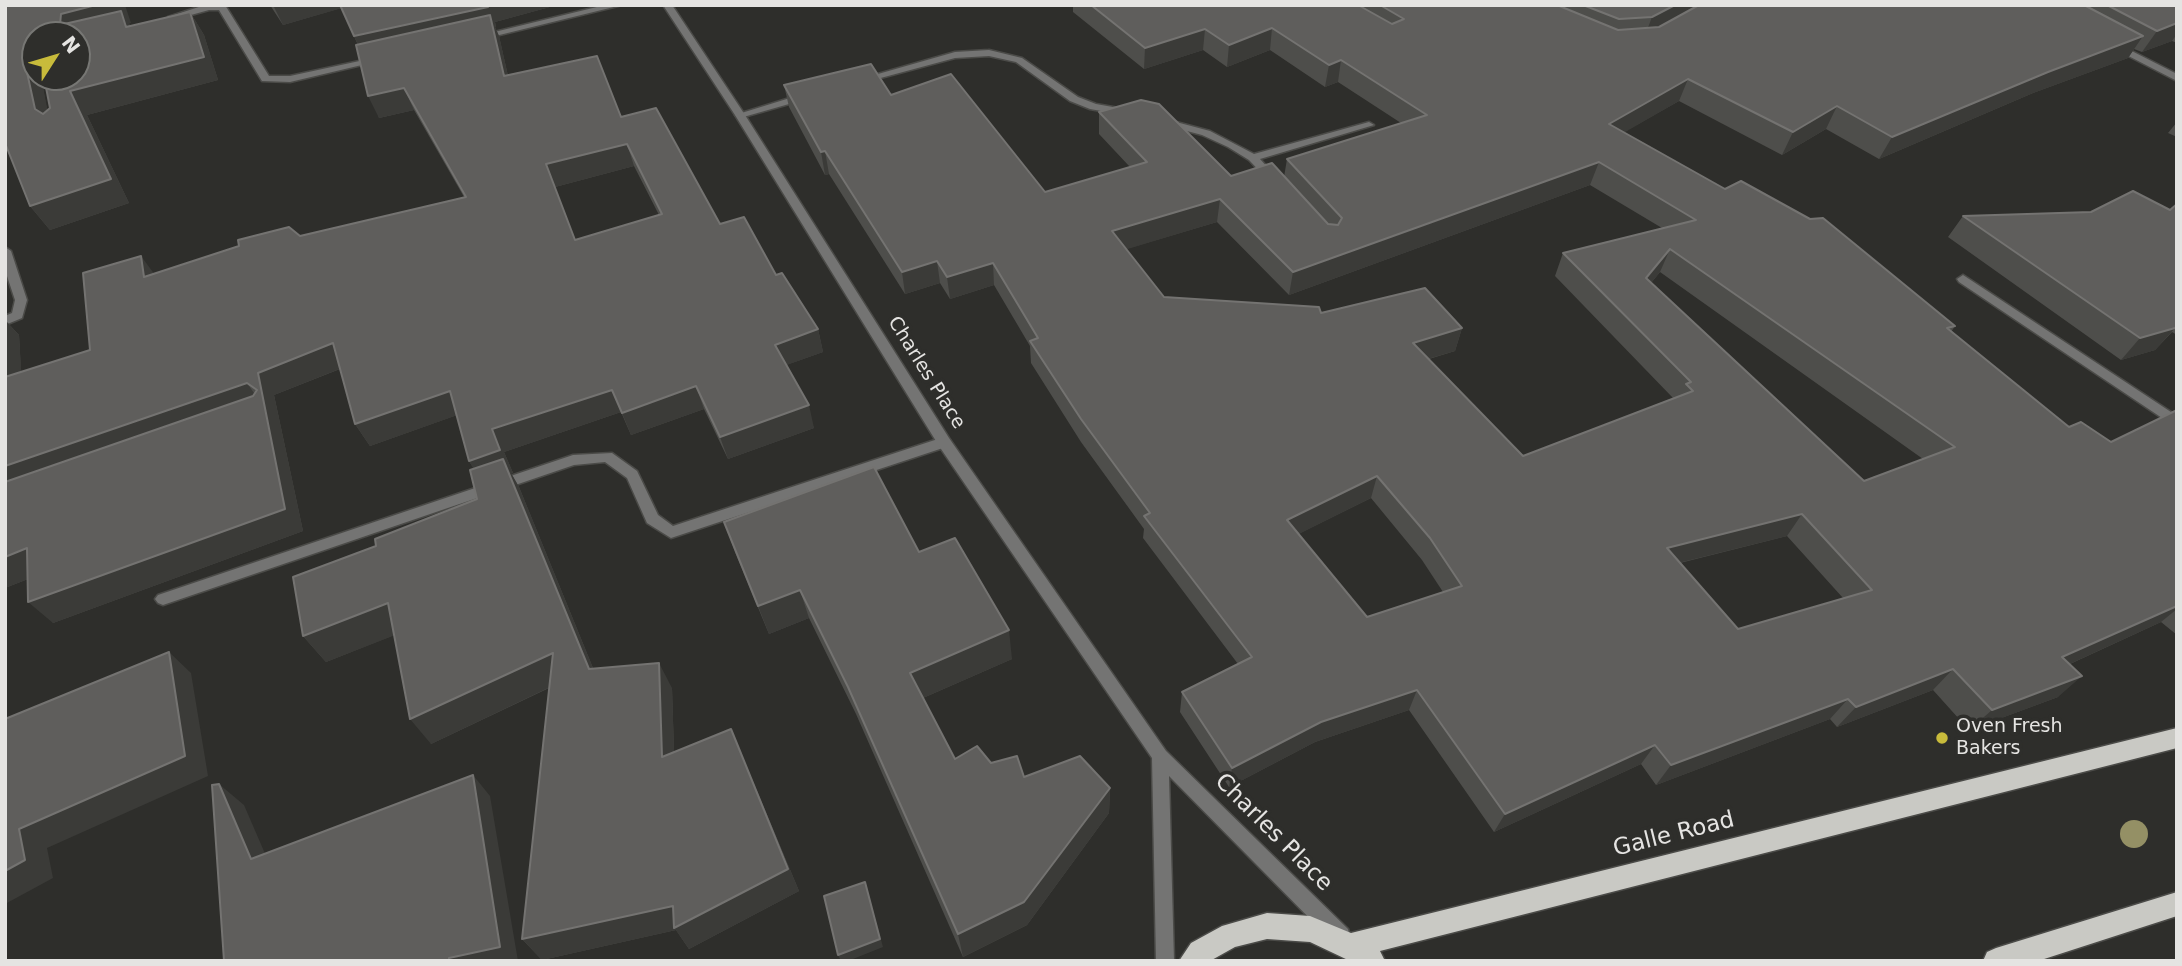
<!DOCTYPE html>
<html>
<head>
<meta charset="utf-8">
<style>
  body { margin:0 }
  #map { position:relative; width:2182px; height:966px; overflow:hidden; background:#2e2e2b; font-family:"DejaVu Sans",sans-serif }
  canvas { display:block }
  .frame { position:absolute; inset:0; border:7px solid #e5e4e2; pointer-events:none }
  .north { position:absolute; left:21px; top:21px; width:70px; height:70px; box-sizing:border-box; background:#2e2e2b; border:2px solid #777774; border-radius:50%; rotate:53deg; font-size:19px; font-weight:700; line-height:28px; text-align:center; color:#e5e4e2 }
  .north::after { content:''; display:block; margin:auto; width:24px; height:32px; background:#c8bb3b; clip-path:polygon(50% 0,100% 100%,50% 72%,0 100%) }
</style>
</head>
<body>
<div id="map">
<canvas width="2182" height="966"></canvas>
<div class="frame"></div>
<div class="north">N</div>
</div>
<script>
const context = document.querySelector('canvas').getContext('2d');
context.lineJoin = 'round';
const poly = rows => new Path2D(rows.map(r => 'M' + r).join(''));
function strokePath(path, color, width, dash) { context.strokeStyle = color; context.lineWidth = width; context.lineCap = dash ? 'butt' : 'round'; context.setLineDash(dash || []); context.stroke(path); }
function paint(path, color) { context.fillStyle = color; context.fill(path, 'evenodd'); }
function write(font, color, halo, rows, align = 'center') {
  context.font = font + ' "DejaVu Sans",sans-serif'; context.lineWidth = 7; context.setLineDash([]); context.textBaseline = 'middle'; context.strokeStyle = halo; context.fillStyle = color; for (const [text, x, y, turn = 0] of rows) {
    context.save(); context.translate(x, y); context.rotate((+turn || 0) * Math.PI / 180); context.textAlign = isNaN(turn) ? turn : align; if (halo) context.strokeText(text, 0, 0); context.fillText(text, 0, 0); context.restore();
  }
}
const minor = poly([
  [205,5,225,5,269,76,290,76,378,57,383,60,290,82,262,81,219,10,209,10,173,20,168,17,205,5],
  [605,5,622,5,479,40,474,37,605,5],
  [2114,42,2177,74,2177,81,2111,47,2109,45,2114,42],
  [989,50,1022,58,1078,97,1096,104,1124,109,1129,112,1124,115,1090,109,1070,101,1016,62,989,56,955,58,862,83,857,80,955,52,989,50],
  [806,93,811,96,810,98,740,118,735,115,806,93],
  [1161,118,1210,131,1254,154,1369,122,1374,125,1260,159,1279,180,1274,183,1270,182,1249,160,1228,147,1202,135,1157,123,1156,121,1161,118],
  [5,247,11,251,27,300,22,318,5,325,5,316,12,313,15,300,5,270,5,247],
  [1963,275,2177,416,2177,428,1959,282,1957,279,1963,275],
  [944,437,951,442,949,446,671,538,647,523,627,478,605,462,574,465,163,605,158,603,155,599,158,595,573,455,612,453,637,471,658,515,673,526,944,437]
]);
const tertiary = poly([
  [663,5,672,5,745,115,949,438,1166,751,1348,929,1350,936,1348,943,1341,945,1334,943,1169,776,1174,961,1156,961,1152,758,939,446,735,115,663,5]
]);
const trunk = poly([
  [2177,728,2177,748,1380,951,1385,961,1350,961,1310,942,1267,939,1235,947,1210,961,1179,961,1191,943,1222,926,1267,913,1310,916,1351,933,2177,728],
  [2177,892,2177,916,2038,961,1983,961,1987,952,1996,948,2177,892]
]);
strokePath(minor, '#4b4b48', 3);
strokePath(tertiary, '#4b4b48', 3);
strokePath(trunk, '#4b4b48', 3);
paint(minor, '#747473');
paint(tertiary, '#747473');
paint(trunk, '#c9c9c4');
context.fillStyle = '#949065';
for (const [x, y] of [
  [2134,834]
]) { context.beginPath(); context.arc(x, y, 14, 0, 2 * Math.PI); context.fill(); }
paint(poly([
  [5,5,131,23,129,23,130,26,190,12,204,35,218,80,87,115,129,203,50,230,30,206],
  [35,35,50,108,47,110,41,77,35,77],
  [270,5,557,5,495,22,496,27,495,27,499,36,508,76,621,117,720,224,776,275,818,329,823,352,786,365,814,428,728,459,704,409,631,435,621,412,504,452,513,473,511,473,519,487,593,668,672,688,674,752,731,729,799,891,689,949,676,930,542,960,522,939,549,688,431,744,394,635,326,662,303,636,376,546,477,499,474,469,469,461,457,415,370,446,355,424,340,369,274,395,303,531,53,623,28,579,5,588,5,320,19,335,21,372,90,350,154,273,300,236,464,197,414,110,379,118,358,45,341,8,283,25],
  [634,166,659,215,575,240,555,187],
  [1073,5,2177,5,2177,43,2172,41,2142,52,2134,49,2128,58,2033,93,1879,159,1826,129,1782,155,1679,101,1624,132,1955,326,1951,332,2069,427,2111,442,2177,410,2177,635,2161,622,2070,664,2058,697,1969,730,1933,690,1837,727,1830,719,1656,785,1641,764,1494,832,1409,710,1315,742,1229,787,1180,712,1182,692,1238,664,1143,538,1144,529,1081,442,1031,363,1030,346,994,285,950,299,940,283,905,294,829,174,825,175,789,107,784,85,891,95,1045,192,1130,167,1099,134,1099,112,1231,176,1284,177,1287,159,1401,123,1338,82,1325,87,1270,50,1227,67,1203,50,1144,69,1073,12],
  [1590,185,1662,228,1563,253,1555,276,1673,398,1523,456,1429,359,1455,351,1462,328,1164,297,1126,249,1217,222,1289,295],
  [1660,272,1923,459,1864,481,1651,283],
  [1371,498,1422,560,1443,592,1367,617,1298,534],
  [1787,536,1843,598,1738,629,1680,563],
  [2177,122,2177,137,2168,133],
  [2177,204,2177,335,2172,332,2155,350,2121,360,1948,237,1963,216,2170,210],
  [724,522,919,552,1012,659,923,698,955,759,991,763,1024,777,1110,788,1109,813,1027,925,963,957,856,714,809,618,769,634,735,552]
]), '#4e4e4b');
paint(poly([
  [96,5,125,5,131,23,129,23,135,34,141,50,60,25,61,14],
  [273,5,341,5,342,8,283,25],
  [488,5,557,5,495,22,496,27,495,27,499,36,513,98,364,57,354,36],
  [1675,5,1707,5,1644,38,1652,17],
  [190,12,204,35,218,80,87,115,129,203,50,230,30,206,70,91],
  [2177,23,2177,34,2172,41,2142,52,2157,31],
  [1272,28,1270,50,1227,67,1229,45],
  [1205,29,1203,50,1144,69,1145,48],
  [2143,36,2128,58,2033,93,1879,159,1892,137,2048,72],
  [26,51,35,63,35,77,41,77,52,133,35,109,23,54],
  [1341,60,1338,82,1325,87,1329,65],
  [1688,79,1679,101,1601,146,1609,124],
  [404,88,414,110,379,118,368,96],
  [1837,106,1826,129,1782,155,1793,132],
  [627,144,634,166,555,187,546,164],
  [825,151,829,174,825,175,821,152],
  [1599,162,1590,185,1289,295,1293,272],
  [1220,199,1217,222,1111,254,1112,231],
  [1670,249,1660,272,1636,301,1646,278],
  [141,256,158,279,144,277],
  [937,261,940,283,905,294,902,272],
  [993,263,994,285,950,299,947,277],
  [5,320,19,335,23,401,5,383],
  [2177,326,2155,350,2121,360,2140,338],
  [1462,328,1455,351,1407,365,1413,343],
  [818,329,823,352,781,367,775,345],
  [333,343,347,366,274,395,303,531,53,623,28,602,285,509,258,373],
  [247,383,263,406,5,497,5,466],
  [696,386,704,409,631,435,622,413],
  [612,390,621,412,504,452,513,473,511,473,519,487,604,695,469,461,492,429],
  [450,391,463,413,370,446,355,424],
  [809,405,814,428,728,459,720,437],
  [1377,476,1371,498,1283,542,1287,520],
  [1802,514,1787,536,1654,569,1667,548],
  [27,548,51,570,5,588,5,557],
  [800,590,809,618,769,634,758,606],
  [388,603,408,630,326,662,303,636],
  [2177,606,2177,609,2161,622,2039,678,2062,657],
  [1009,630,1012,659,916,701,910,673],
  [169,652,191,673,208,776,47,848,53,878,5,904,5,871,19,829],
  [553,653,569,678,431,744,410,719],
  [659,663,672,688,675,782,662,757],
  [1953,669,1933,690,1837,727,1856,707],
  [2082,676,2058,697,1969,730,1992,710],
  [1417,690,1409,710,1315,742,1229,787,1232,768,1321,722],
  [1848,699,1830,719,1656,785,1671,765],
  [731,729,799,891,689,949,676,930,542,960,522,939],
  [1655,745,1641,764,1494,832,1505,814],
  [473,775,490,796,518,961,449,961],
  [219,784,244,805,276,879,251,859],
  [1110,788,1109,813,1027,925,963,957,958,934],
  [865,882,883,947,848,961,841,961,838,955]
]), '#3b3b38');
const building = poly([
  [5,5,96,5,61,14,60,25,121,11,126,27,190,12,204,57,70,91,111,179,30,206,5,143,5,5],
  [35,35,77,35,77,77,44,77,50,108,43,114,35,109,23,54,26,51,35,52,35,35],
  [340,5,488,5,488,7,354,36,340,5],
  [1091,5,1358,5,1392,24,1404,19,1380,5,1557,5,1618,30,1659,27,1699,5,2084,5,2143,36,2048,72,1892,137,1837,106,1793,132,1688,79,1609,124,1725,189,1741,181,1810,219,1823,218,1955,326,1947,328,2069,427,2081,422,2111,442,2177,410,2177,606,2062,657,2082,676,1992,710,1953,669,1856,707,1848,699,1671,765,1655,745,1505,814,1417,690,1321,722,1232,768,1182,692,1252,657,1144,516,1150,513,1081,419,1030,341,1038,338,993,263,947,277,937,261,902,272,825,151,821,152,784,85,871,64,891,95,951,74,1045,192,1147,162,1099,112,1141,100,1159,104,1231,176,1272,163,1328,224,1338,225,1342,218,1287,159,1427,115,1341,60,1329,65,1272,28,1229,45,1205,29,1145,48,1091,5],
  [1599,162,1696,220,1563,253,1691,382,1686,384,1693,391,1523,456,1413,343,1462,328,1425,288,1321,313,1319,307,1164,297,1112,231,1220,199,1293,272,1599,162],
  [1670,249,1955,447,1864,481,1646,278,1670,249],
  [1377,476,1430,538,1462,586,1367,617,1287,520,1377,476],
  [1802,514,1872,590,1738,629,1667,548,1802,514],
  [1583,5,1675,5,1652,17,1619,19,1583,5],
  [2107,5,2177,5,2177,23,2157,31,2107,5],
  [490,15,504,76,597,56,621,117,656,108,720,224,744,217,776,275,782,273,818,329,775,345,809,405,720,437,696,386,622,413,612,390,492,429,500,450,469,461,450,391,355,424,333,343,258,373,285,509,28,602,27,548,5,557,5,482,253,396,257,390,247,383,5,466,5,377,90,350,83,273,141,256,144,277,239,246,238,240,289,227,300,236,466,197,404,88,368,96,356,45,490,15],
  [627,144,662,214,575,240,546,164,627,144],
  [2133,191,2170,210,2177,204,2177,326,2175,328,2140,338,1963,216,2091,212,2133,191],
  [503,459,589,669,659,663,662,757,731,729,788,869,674,928,673,906,522,939,553,653,410,719,388,603,303,636,293,577,376,546,375,539,477,499,470,470,503,459],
  [874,467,919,552,955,538,1009,630,910,673,955,759,977,746,991,763,1017,756,1024,777,1080,756,1110,788,1024,902,958,934,848,687,800,590,758,606,724,522,874,467],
  [169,652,185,756,19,829,25,860,5,871,5,719,169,652],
  [473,775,500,947,449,958,449,961,224,961,212,785,219,784,251,859,473,775],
  [865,882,880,939,838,955,824,896,865,882]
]);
paint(building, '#5f5e5c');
strokePath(building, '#747371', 2);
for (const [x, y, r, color] of [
  [1942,738,7,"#c8bb3b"]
]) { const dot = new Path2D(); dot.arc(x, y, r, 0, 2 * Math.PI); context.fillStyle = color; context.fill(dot); strokePath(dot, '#2e2e2b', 2.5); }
write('19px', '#e5e4e2', '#2e2e2b', [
  ["Charles Place",926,373,58]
]);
write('19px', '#e5e4e2', '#2e2e2b', [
  ["Oven Fresh",1956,727],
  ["Bakers",1956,749]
], 'left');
write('23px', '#e5e4e2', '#2e2e2b', [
  ["Charles Place",1273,833,45],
  ["Galle Road",1674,835,-14]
]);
</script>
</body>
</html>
